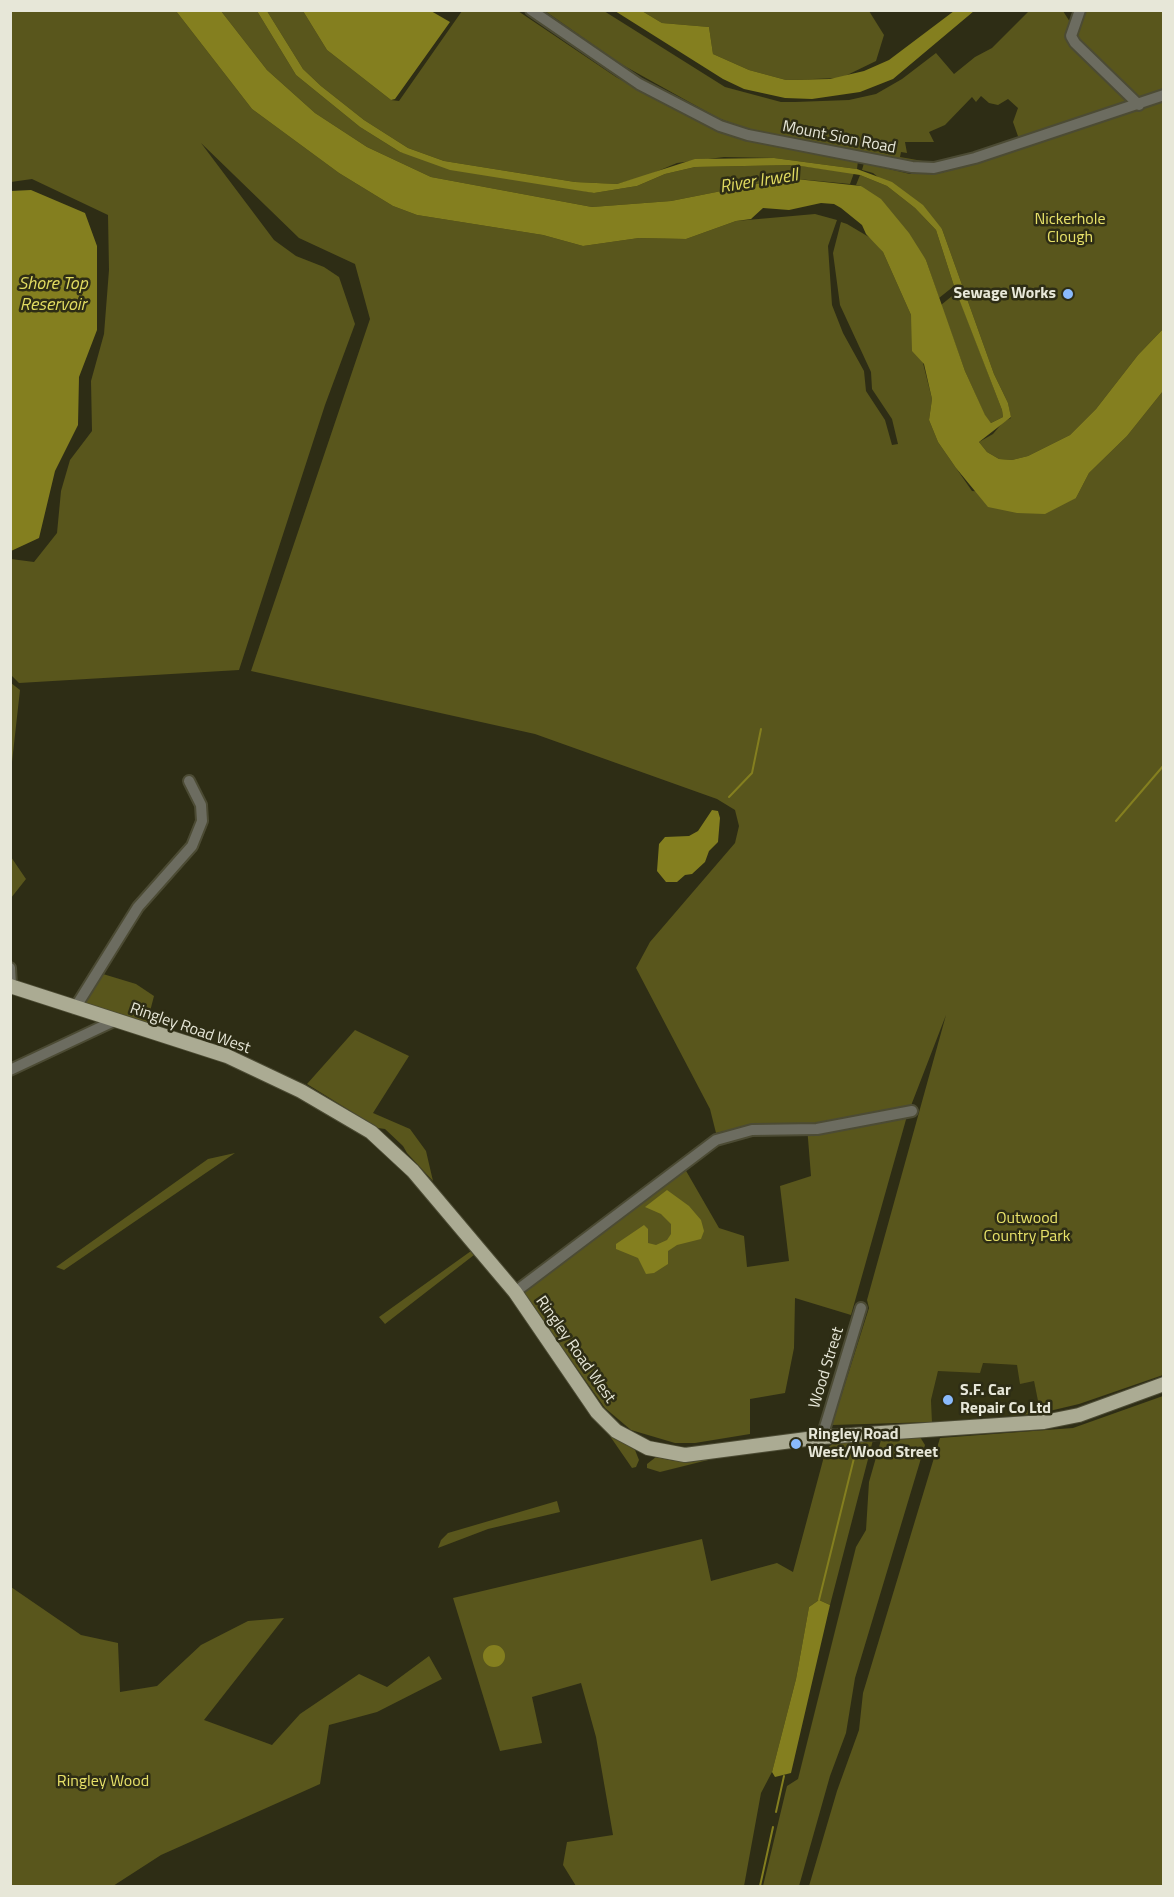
<!DOCTYPE html>
<html>
<head>
<meta charset="utf-8">
<style>
  body { margin:0 }
  #map { position:relative; width:1174px; height:1897px; overflow:hidden; background:#2e2d15; font-family:"Titillium Web",sans-serif }
  canvas { display:block }
  .frame { position:absolute; inset:0; border:12px solid #e7e7d8; pointer-events:none }
</style>
</head>
<body>
<div id="map">
<canvas width="1174" height="1897"></canvas>
<div class="frame"></div>
</div>
<script>
const context = document.querySelector('canvas').getContext('2d');
context.lineJoin = 'round';
function paint(path, color) { context.fillStyle = color; context.fill(path, 'evenodd'); }
const poly = rows => new Path2D(rows.map(r => 'M' + r).join(''));
function strokePath(path, color, width, dash) { context.strokeStyle = color; context.lineWidth = width; context.lineCap = dash ? 'butt' : 'round'; context.setLineDash(dash || []); context.stroke(path); }
function write(font, color, halo, rows, align = 'center') {
  context.font = font + ' "Titillium Web",sans-serif'; context.lineWidth = 5; context.setLineDash([]); context.textBaseline = 'middle'; context.strokeStyle = halo; context.fillStyle = color; for (const [text, x, y, turn = 0] of rows) {
    context.save(); context.translate(x, y); context.rotate((+turn || 0) * Math.PI / 180); context.textAlign = isNaN(turn) ? turn : align; if (halo) context.strokeText(text, 0, 0); context.fillText(text, 0, 0); context.restore();
  }
}
paint(poly([
  [983,1363,1017,1365,1034,1381,1041,1413,932,1422,931,1400,938,1371]
]), '#353414');
paint(poly([
  [11,11,176,11,252,109,339,173,393,206,417,215,543,235,583,246,639,238,686,239,736,221,815,214,837,220,828,246,832,305,843,333,864,371,866,391,885,420,892,445,898,444,892,419,872,389,871,372,840,305,833,253,841,222,847,224,874,240,883,252,911,315,932,399,929,420,938,442,972,491,1076,498,1089,473,1127,436,1163,391,1163,1375,1079,1404,1041,1413,1010,1416,1039,1406,1034,1381,1020,1384,1017,1365,983,1363,980,1373,938,1371,931,1400,932,1422,832,1425,869,1308,867,1300,946,1015,907,1116,851,1315,795,1298,794,1348,785,1393,750,1399,750,1434,695,1443,675,1443,631,1430,605,1408,522,1291,685,1169,719,1228,744,1236,747,1267,789,1261,780,1186,811,1176,807,1126,748,1126,716,1133,710,1109,636,968,650,942,735,843,739,826,735,810,717,799,535,734,251,671,370,319,355,264,299,238,201,143,274,240,296,256,324,267,339,277,355,324,325,405,239,670,19,683,11,675,11,559,34,562,57,533,61,491,70,460,92,431,91,381,104,334,109,270,108,215,32,179,11,182],
  [221,11,257,11,296,75,360,127,400,152,594,193,637,186,665,174,695,167,794,165,854,173,850,184,787,178,671,201,592,207,431,177,367,147,315,113,267,70],
  [267,11,303,11,327,50,391,100,399,101,462,11,518,11,616,77,675,109,858,161,857,169,774,158,724,157,677,163,646,176,617,184,575,182,444,161,408,148,364,120,321,86,303,69],
  [545,11,604,11,725,87,781,102,795,102,849,100,876,94,902,79,936,53,954,74,975,57,992,48,1029,11,1063,11,1070,22,1069,36,1128,104,1019,139,1013,122,1018,108,1008,99,998,105,989,103,981,96,976,102,972,97,945,125,929,132,934,142,905,142,907,153,901,152,900,157,934,163,910,163,752,131,718,118,619,63],
  [642,11,869,11,884,35,876,61,841,78,786,80,749,70,713,54,709,27,662,23],
  [1083,11,1163,11,1163,89,1139,100,1083,45,1075,34],
  [1163,101,1163,329,1138,355,1096,409,1070,435,1028,456,1012,460,999,459,987,452,979,442,993,434,1003,422,1011,418,1008,403,994,374,942,229,873,173,862,170,864,163,910,174,941,173],
  [860,175,887,186,915,208,936,230,954,286,939,298,926,260,861,186,856,185],
  [957,292,1002,410,1003,417,991,423,985,416,965,371,941,305],
  [11,683,20,690,11,771],
  [11,857,26,879,11,898,10,898],
  [103,974,136,984,154,996,147,1023,83,1004],
  [355,1030,409,1056,373,1113,410,1129,426,1151,433,1181,407,1153,403,1146,385,1129,378,1128,307,1084],
  [235,1153,64,1270,56,1267,208,1159],
  [471,1251,474,1255,385,1324,379,1317],
  [1163,1396,1163,1886,809,1886,837,1791,859,1730,863,1693,940,1438,1073,1428],
  [603,1426,635,1450,639,1460,636,1467,632,1468],
  [920,1437,925,1445,855,1678,846,1733,830,1776,799,1886,763,1886,787,1786,798,1779,856,1547,866,1530,869,1482,881,1440],
  [873,1440,830,1605,819,1600,809,1607,796,1679,772,1772,761,1793,744,1886,576,1886,563,1865,567,1842,613,1835,596,1737,581,1683,532,1697,542,1743,500,1751,453,1598,702,1539,711,1581,777,1563,793,1572,826,1449,835,1442],
  [724,1456,660,1472,647,1468,647,1464,656,1457,675,1461],
  [557,1501,560,1512,488,1529,438,1548,441,1540,448,1533],
  [11,1587,81,1635,118,1643,120,1692,157,1686,201,1645,248,1621,284,1618,204,1720,272,1745,300,1714,359,1674,387,1687,429,1656,442,1679,377,1712,329,1725,320,1784,161,1855,113,1886,11,1886]
]), '#59561c');
paint(poly([
  [176,11,221,11,267,70,315,113,367,147,431,177,592,207,671,201,787,178,861,186,881,199,909,233,926,260,965,371,985,415,991,423,1003,417,1002,410,954,286,936,230,915,208,887,186,860,175,794,165,695,167,665,174,637,186,594,193,450,170,400,152,360,127,296,75,257,11,267,11,303,69,321,86,364,120,408,148,444,161,575,182,617,184,695,159,774,158,857,169,892,182,923,205,942,229,994,374,1008,403,1011,417,979,442,987,452,999,459,1012,460,1028,456,1070,435,1096,409,1138,355,1163,329,1163,391,1127,436,1089,473,1076,498,1045,514,1017,513,988,507,956,468,938,442,929,420,932,399,924,364,912,351,911,315,883,252,866,234,862,225,841,208,834,204,821,203,789,210,763,208,751,219,736,221,686,239,639,238,583,246,543,235,417,215,393,206,339,173,252,109],
  [303,11,431,11,450,22,395,99,391,100,327,50],
  [615,11,642,11,662,23,709,27,713,54,749,70,786,80,830,79,864,71,889,60,954,11,974,11,893,79,860,92,812,99,785,98,744,89,723,79],
  [31,190,85,213,97,246,97,330,79,377,78,425,55,471,39,538,11,551,11,191],
  [712,810,718,811,720,818,718,842,709,851,705,862,692,874,685,875,677,882,666,882,657,871,659,844,665,837,689,836,698,831],
  [667,1190,689,1206,701,1220,704,1231,701,1239,677,1245,668,1251,668,1264,654,1273,646,1274,638,1258,616,1249,616,1244,644,1225,648,1229,648,1243,656,1245,667,1240,671,1234,671,1224,661,1214,645,1207],
  [819,1600,830,1605,791,1773,775,1777,772,1772,796,1679,809,1607],
  '483 1656a11 11 0 1 1 22 0a11 11 0 1 1-22 0Z'
]), '#847f1f');
strokePath(poly([
  [729,797,752,773,761,729],
  [1116,821,1164,765],
  [819,1600,857,1446],
  [776,1812,784,1776],
  [760,1886,773,1827]
]), '#847f1f', 2);
const minor = poly([
  [531,10,639,84,720,126,748,135,912,167,934,168,975,158,1164,95],
  [1080,10,1071,36,1075,43,1139,105],
  [10,968,11,986],
  [75,1008,138,907,192,846,202,821,201,805,189,781],
  [10,1070,114,1021],
  [515,1292,716,1140,752,1130,817,1129,912,1111],
  [822,1437,861,1308]
]);
const major = poly([
  [10,986,227,1056,301,1091,371,1132,413,1171,515,1292,597,1412,616,1431,648,1448,685,1455,822,1437,1044,1422,1079,1415,1164,1384]
]);
strokePath(minor, '#4c4b34', 14);
strokePath(major, '#4c4b34', 16);
strokePath(minor, '#6c6c60', 10);
strokePath(major, '#abab93', 14);
for (const [x, y, r, color] of [
  [1068,294,6,"#8abafc"],
  [948,1400,6,"#8abafc"],
  [796,1444,6,"#8abafc"]
]) { const dot = new Path2D(); dot.arc(x, y, r, 0, 2 * Math.PI); context.fillStyle = color; context.fill(dot); strokePath(dot, '#2e2d15', 2); }
write('16px', '#e7e7d8', '#2e2d15', [
  ["Mount Sion Road",839,138,11],
  ["Ringley Road West",190,1029,19],
  ["Ringley Road West",575,1350,55],
  ["Wood Street",827,1368,-73]
]);
write('16px', '#e8e269', '#2e2d15', [
  ["Nickerhole",1070,220],
  ["Clough",1070,238],
  ["Outwood",1027,1219],
  ["Country Park",1027,1237],
  ["Ringley Wood",103,1782]
]);
write('bold 16px', '#e7e7d8', '#2e2d15', [
  ["Sewage Works",1056,294,"right"],
  ["S.F. Car",960,1391],
  ["Repair Co Ltd",960,1409],
  ["Ringley Road",808,1435],
  ["West/Wood Street",808,1453]
], 'left');
write('italic 18px', '#e0da60', '#2e2d15', [
  ["River Irwell",759,182,-9],
  ["Shore Top",53,285],
  ["Reservoir",53,306]
]);
</script>
</body>
</html>
